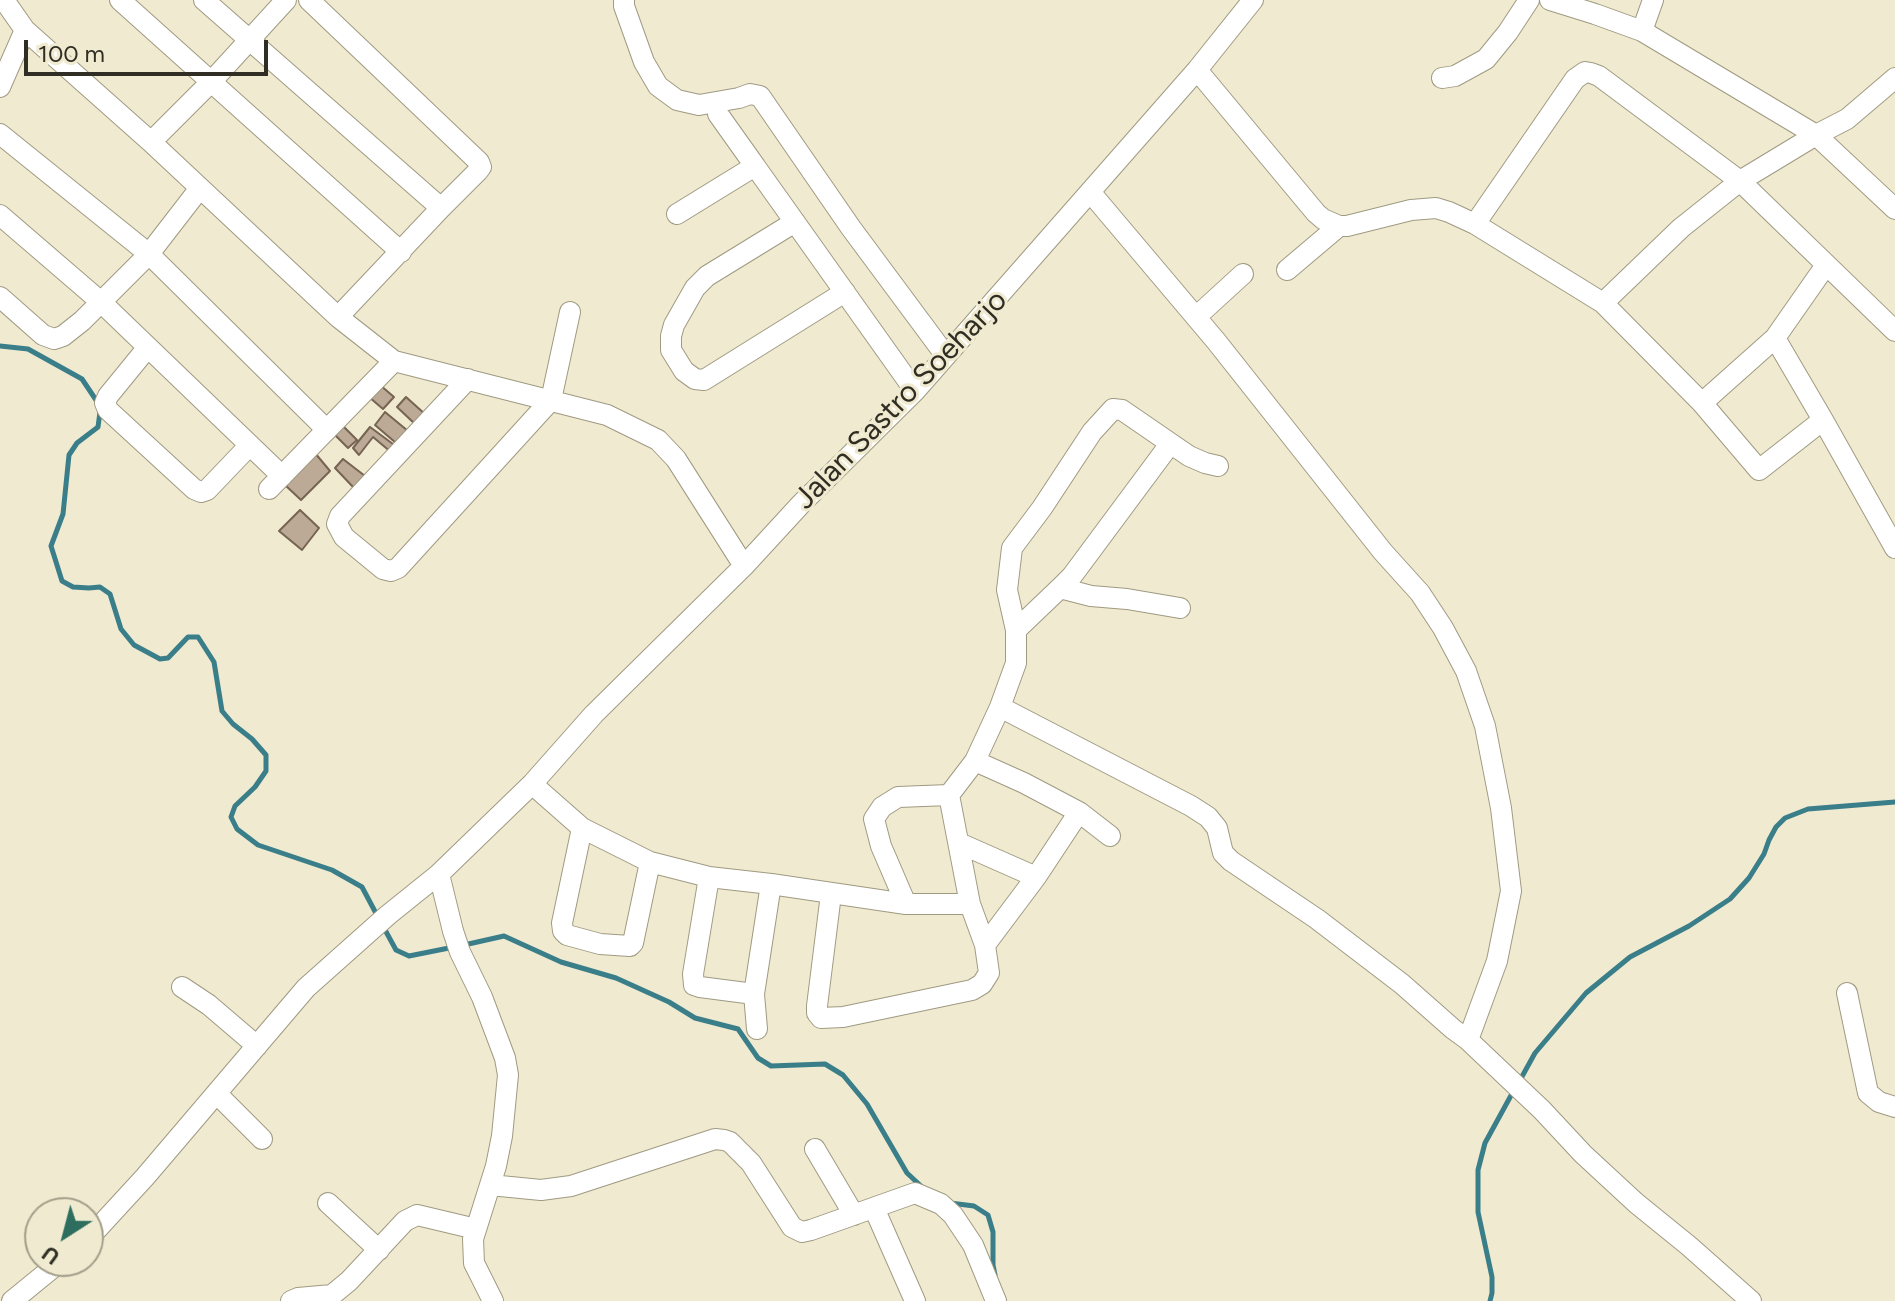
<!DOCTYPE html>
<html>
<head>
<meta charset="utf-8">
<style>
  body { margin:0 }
  #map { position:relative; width:1895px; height:1301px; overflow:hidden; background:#f0ead0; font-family:Figtree,sans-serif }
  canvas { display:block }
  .north { position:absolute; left:24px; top:1197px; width:80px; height:80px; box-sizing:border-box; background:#f0ead0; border:2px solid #a39f8b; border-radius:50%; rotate:216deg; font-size:22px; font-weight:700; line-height:32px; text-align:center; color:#302e24 }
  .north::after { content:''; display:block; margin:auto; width:28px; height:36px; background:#2d6e5e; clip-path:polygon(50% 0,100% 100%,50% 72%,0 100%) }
  .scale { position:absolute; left:24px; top:40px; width:244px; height:36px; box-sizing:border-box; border:4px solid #302e24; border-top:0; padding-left:10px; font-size:24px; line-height:28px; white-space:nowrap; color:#302e24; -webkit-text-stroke:6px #f0ead0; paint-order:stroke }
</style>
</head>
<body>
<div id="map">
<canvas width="1895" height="1301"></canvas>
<div class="north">U</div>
<div class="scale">100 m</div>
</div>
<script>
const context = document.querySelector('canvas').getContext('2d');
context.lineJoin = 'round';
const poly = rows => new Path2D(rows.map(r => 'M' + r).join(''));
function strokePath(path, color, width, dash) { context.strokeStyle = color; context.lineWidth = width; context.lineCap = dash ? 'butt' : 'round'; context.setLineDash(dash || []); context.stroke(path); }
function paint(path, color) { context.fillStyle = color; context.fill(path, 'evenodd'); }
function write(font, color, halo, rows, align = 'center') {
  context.font = font + ' Figtree,sans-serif'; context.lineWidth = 6; context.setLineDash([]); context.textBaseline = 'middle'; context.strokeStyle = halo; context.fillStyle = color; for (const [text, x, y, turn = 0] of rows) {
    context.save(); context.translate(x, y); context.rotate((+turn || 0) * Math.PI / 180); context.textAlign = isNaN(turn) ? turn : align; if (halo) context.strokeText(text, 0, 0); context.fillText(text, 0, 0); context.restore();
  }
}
strokePath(poly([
  [0,346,28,349,82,379,98,403],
  [100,412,98,427,77,443,69,455,63,514,51,546,62,581,73,587,89,588,100,587,110,594,121,629,134,645,160,659,168,658,188,637,198,637,214,662,222,711,233,724,252,739,266,755,266,771,255,787,235,806,231,817,237,829,258,845,332,870,362,887,379,919],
  [384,928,396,950,409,956,454,947],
  [464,945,504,936,561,962,616,978,669,1002,695,1018,738,1029,758,1058,771,1066,825,1064,843,1075,867,1104,907,1173,922,1187],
  [1519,1082,1535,1053,1586,993,1630,957,1689,926,1730,899,1749,878,1764,854,1769,840,1776,827,1785,818,1808,809,1895,802],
  [950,1203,974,1206,988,1215,993,1232,993,1265,995,1275],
  [1490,1301,1492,1293,1492,1277,1478,1212,1478,1170,1485,1143,1514,1090]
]), '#3a7e8a', 5);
const building = poly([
  [380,385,394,397,383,409,369,397,380,385],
  [406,397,426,415,416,425,397,407,406,397],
  [385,412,408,431,396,443,375,425,385,412],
  [343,426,357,440,348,448,335,435,343,426],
  [370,427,397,447,392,453,373,437,359,455,353,448,370,427],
  [315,453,330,471,301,500,285,485,315,453],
  [343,459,365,476,354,488,335,468,343,459],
  [300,510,319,528,302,550,279,531,300,510]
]);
paint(building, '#bca996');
strokePath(building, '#766453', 2);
const minor = poly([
  [4,0,25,30,151,142,338,317,394,361,607,415,658,440,676,459,744,566],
  [120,0,401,252],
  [204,0,441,208],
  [309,0,479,162,481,167,478,171,441,208,338,317],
  [624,0,624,6,644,62,658,86,677,100,699,105,739,98,750,94,760,96,851,228,946,356],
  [1550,0,1595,14,1642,31,1816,135,1895,209],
  [1642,31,1653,0],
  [1197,70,1316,213,1323,219,1339,226,1347,226,1411,210,1436,208,1449,212,1475,224],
  [1442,78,1455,76,1486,59,1508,32,1529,0],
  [0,87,25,30],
  [718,114,755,166],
  [0,134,149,254,327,430],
  [151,142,211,82,286,0],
  [1091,193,1216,341,1383,552,1420,593,1443,628,1466,671,1485,726,1501,808,1511,891,1497,961,1468,1040],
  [677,214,755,166,915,391],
  [0,215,101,302,282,476],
  [795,222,707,276,695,288,674,325,671,336,671,350,684,371,695,379,704,380,845,292],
  [1287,270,1339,226],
  [0,297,43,335,54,339,63,336,82,321,149,254,200,188],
  [1603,303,1681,228,1740,181,1816,135,1847,119,1895,78],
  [1196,317,1243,274],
  [1895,331,1740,181,1599,76,1591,73,1585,72,1575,79,1475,224,1603,303,1702,403,1775,338,1823,420,1895,548],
  [1775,338,1826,265],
  [148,347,108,396,105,403,108,410,194,489,201,492,207,490,249,446],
  [468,379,340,516,337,524,344,537,383,569,391,571,398,568,551,400,570,312],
  [1702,403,1759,470,1823,420],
  [269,489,394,361],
  [1060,588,1072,576,1170,444],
  [1016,630,1060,588,1091,596,1127,599,1180,608],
  [1000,707,1191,806,1208,817,1217,828,1223,853,1231,861,1317,919,1402,984,1453,1029,1468,1040,1542,1110,1583,1154,1636,1203,1689,1246,1751,1301],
  [975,761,1024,783,1079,812,1110,836],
  [532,784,582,828,650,862,709,877,771,884,906,904,970,904],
  [582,828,562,923,563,931,567,935,600,944,630,946,633,943,650,862],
  [959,843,1036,877],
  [709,877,693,974,694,985,700,987,754,994],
  [831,894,817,1006,817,1013,821,1018,843,1017,972,990,982,984,989,973,985,945,970,904,949,795,975,761,1000,707,1016,663,1016,630,1007,590,1012,548,1042,508,1092,432,1113,409,1122,410,1189,456,1205,463,1218,466],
  [906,904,881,846,874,819,882,807,898,797,949,795],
  [985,945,1036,877,1079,812],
  [182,987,209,1005,257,1046],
  [1847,993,1868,1093,1879,1102,1895,1107],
  [757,1029,754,994,771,884],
  [217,1094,262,1139],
  [815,1149,854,1215],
  [490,1185,541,1190,571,1186,715,1139,724,1140,730,1142,751,1163,792,1227,802,1232,811,1230,915,1193,941,1204,953,1215,973,1245,996,1301],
  [328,1203,379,1250],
  [874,1208,915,1301],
  [88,1239,145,1177,306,988,388,915,439,874],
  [12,1301,61,1261],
  [291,1301,298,1298,332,1295,349,1281,405,1221,417,1215,476,1229],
  [493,1301,474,1263,473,1239,496,1166,502,1136,508,1075,505,1058,482,997,460,952,453,931,439,874,532,784,594,714,744,566,801,504,915,391,1197,70,1253,0]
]);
strokePath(minor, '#9f9a82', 22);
strokePath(minor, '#fff', 20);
write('30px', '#302e24', '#f0ead0', [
  ["Jalan Sastro Soeharjo",901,400,-46]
]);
</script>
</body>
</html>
